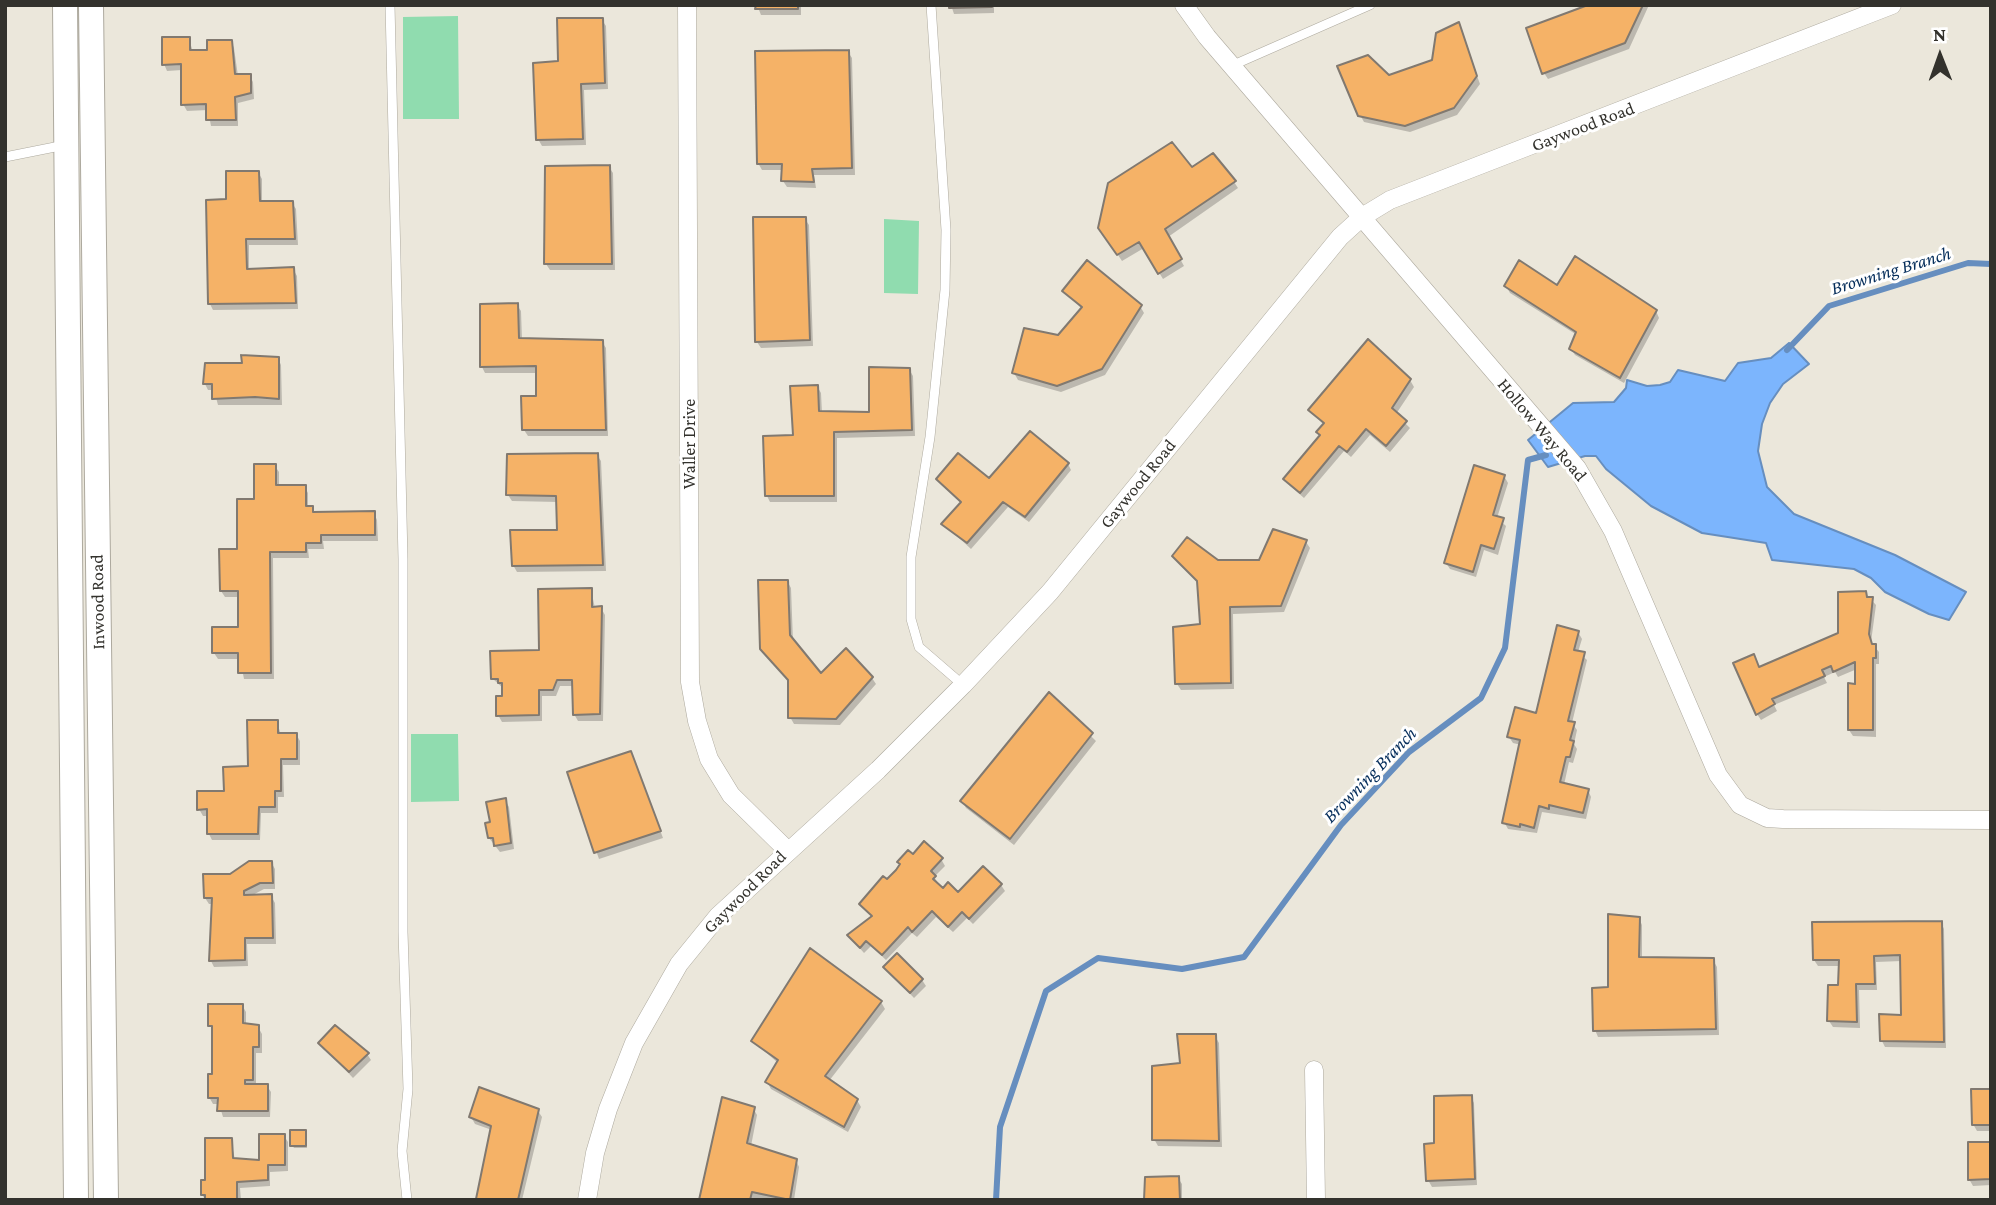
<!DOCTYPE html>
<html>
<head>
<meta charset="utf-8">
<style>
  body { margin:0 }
  #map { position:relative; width:1996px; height:1205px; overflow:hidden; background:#ebe7db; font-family:"Crimson Pro",serif }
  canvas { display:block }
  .frame { position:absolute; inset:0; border:7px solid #33322d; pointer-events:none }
  .north { position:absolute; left:1905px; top:21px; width:70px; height:70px; -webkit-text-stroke:5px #fff; paint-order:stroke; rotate:359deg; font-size:19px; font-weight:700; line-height:28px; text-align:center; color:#33322d }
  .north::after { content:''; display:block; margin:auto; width:24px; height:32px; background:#33322d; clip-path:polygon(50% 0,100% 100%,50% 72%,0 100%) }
</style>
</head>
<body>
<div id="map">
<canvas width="1996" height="1205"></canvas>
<div class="frame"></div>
<div class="north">N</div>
</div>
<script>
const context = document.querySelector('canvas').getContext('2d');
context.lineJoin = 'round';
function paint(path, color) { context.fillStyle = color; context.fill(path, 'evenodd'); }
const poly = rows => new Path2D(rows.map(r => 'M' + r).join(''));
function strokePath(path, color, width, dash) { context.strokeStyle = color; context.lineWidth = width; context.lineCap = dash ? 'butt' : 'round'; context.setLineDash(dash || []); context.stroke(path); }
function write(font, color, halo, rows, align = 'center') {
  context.font = font + ' "Crimson Pro",serif'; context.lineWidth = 6; context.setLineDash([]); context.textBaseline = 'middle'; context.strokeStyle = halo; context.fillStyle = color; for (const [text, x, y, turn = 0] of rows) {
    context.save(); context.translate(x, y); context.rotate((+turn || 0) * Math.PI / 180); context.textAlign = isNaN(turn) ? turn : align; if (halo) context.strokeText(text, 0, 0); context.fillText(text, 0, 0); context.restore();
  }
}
paint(poly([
  [458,16,459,119,403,119,403,17],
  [884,219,919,221,918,294,884,293],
  [411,734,458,734,459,801,411,802]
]), '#90dcaf');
const water = poly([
  [1789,343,1809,364,1783,384,1770,403,1762,424,1758,451,1767,487,1794,514,1895,555,1966,592,1949,620,1929,614,1885,592,1871,578,1854,569,1772,560,1766,543,1702,533,1651,506,1606,469,1596,456,1585,456,1548,467,1528,440,1573,403,1614,402,1626,388,1627,380,1647,386,1660,385,1670,382,1678,370,1725,381,1738,363,1771,358,1789,343]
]);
paint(water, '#7cb5fd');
strokePath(water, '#668ebf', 2);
paint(poly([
  [757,5,801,5,801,15,761,15],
  [951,5,994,5,994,13,954,14],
  [1593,5,1649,5,1629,49,1548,79,1544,73],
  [602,20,606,26,608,89,584,90,586,145,542,146,538,139,560,63],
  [1458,24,1480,84,1457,115,1410,132,1364,122,1360,115,1389,77,1434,61],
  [189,39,193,52,209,51,231,41,234,48,238,76,250,76,253,82,254,99,238,103,238,126,211,126,208,110,187,111,183,104,182,70,167,71,164,64],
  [848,52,852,58,855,175,814,175,816,188,787,187,783,181,783,170,762,170,758,163],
  [609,167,613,173,615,270,550,270,546,264],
  [1191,169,1234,182,1238,188,1168,237,1184,266,1163,279,1144,248,1122,261,1104,234],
  [258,172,262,179,262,203,292,203,296,209,298,245,249,245,249,271,293,269,297,276,298,309,213,310,210,304,228,201],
  [805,219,809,225,813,346,761,348,757,342],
  [1506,286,1557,288,1656,311,1659,318,1624,383,1575,355,1571,349,1577,335,1510,293],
  [1064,291,1140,306,1144,313,1105,375,1061,392,1018,380,1014,373,1059,337,1082,309],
  [481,305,517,305,521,311,522,340,602,342,606,348,608,436,528,436,524,430,538,398,538,373,485,373,482,367],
  [278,358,281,365,282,405,218,405,214,390,208,390,205,384,243,364],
  [909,369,913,376,915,436,837,438,837,502,770,502,767,496,817,386,821,393,822,413,871,413],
  [1410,380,1414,387,1396,414,1410,428,1390,452,1370,435,1351,457,1344,451,1304,498,1289,485,1285,479,1321,437,1324,425,1310,410],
  [597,455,601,461,606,571,517,572,513,565,559,531,558,502,512,501,508,495],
  [1068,464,1071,470,1029,522,1008,507,971,549,944,524,962,504,938,479,989,481],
  [275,466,279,472,279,487,305,487,308,493,308,508,315,514,374,513,377,520,378,541,323,541,324,549,308,549,309,558,273,558,274,679,244,679,240,659,218,659,214,653,240,629,240,597,225,597,221,591,256,501],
  [1504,476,1508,483,1497,518,1506,526,1498,555,1484,550,1476,577,1450,569,1446,563],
  [1306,542,1310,548,1284,612,1233,614,1234,689,1181,690,1177,684,1202,626,1199,584,1174,556,1217,562,1260,561],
  [787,581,791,588,793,641,821,676,872,678,876,684,840,725,794,724,790,717,789,682,761,649],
  [591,590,595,608,601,608,605,615,603,721,578,721,574,714,574,686,560,686,556,696,542,696,542,721,502,722,498,715,504,689,493,679,541,652],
  [1865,593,1876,605,1871,642,1879,652,1879,664,1876,664,1876,737,1853,736,1849,730,1857,669,1838,677,1835,672,1824,677,1827,683,1774,705,1777,711,1761,720,1757,714,1759,669,1840,634],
  [1578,632,1582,639,1578,652,1587,660,1572,723,1577,730,1574,744,1577,749,1573,763,1569,762,1564,785,1588,790,1591,797,1586,819,1542,812,1537,833,1508,829,1504,822,1521,745,1513,743,1509,737,1537,715],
  [1049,695,1096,741,1014,845,966,808,962,801],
  [277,722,281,735,296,734,300,741,300,765,283,765,284,797,278,797,278,813,261,813,260,840,212,840,209,834,208,816,203,816,199,809,226,793,250,768],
  [634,760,663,838,599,859,569,773],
  [505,800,509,807,514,849,500,852,489,838,492,824],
  [909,853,913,856,941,859,945,866,934,877,943,890,958,895,1001,885,1005,891,973,924,967,918,953,932,936,917,917,937,912,933,886,960,871,946,864,953,849,936,872,917,861,904,887,882],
  [271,862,275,869,275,889,264,889,249,897,271,896,275,903,276,944,247,944,248,966,214,967,211,961,213,904,209,904,205,898,230,876],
  [1639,918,1642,925,1642,959,1713,960,1717,967,1719,1035,1598,1037,1595,1030],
  [1941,922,1944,929,1946,1048,1885,1047,1882,1041,1902,1017,1902,961,1876,962,1877,990,1859,990,1860,1028,1833,1027,1829,1021,1840,987,1840,966,1818,966,1814,960],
  [811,951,881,1002,885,1009,829,1081,857,1100,861,1107,848,1132,771,1089,767,1082,778,1063,753,1041],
  [885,968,922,980,926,986,914,998],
  [242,1005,246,1012,246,1025,258,1027,262,1034,262,1053,256,1053,256,1086,267,1086,271,1092,270,1117,223,1117,219,1104,213,1104,209,1097,214,1076,214,1032,210,1025],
  [1215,1036,1219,1043,1222,1147,1158,1146,1154,1139,1182,1065],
  [320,1043,367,1054,371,1060,353,1078],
  [1991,1091,1991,1131,1977,1131,1973,1124],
  [1471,1097,1474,1103,1477,1185,1432,1187,1428,1180,1435,1145],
  [753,1108,757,1115,751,1146,796,1160,799,1167,794,1200,701,1200],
  [538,1111,542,1117,522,1200,479,1200,492,1130,475,1124,471,1117],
  [305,1131,307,1148,294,1148,292,1145],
  [284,1136,288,1142,288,1171,270,1172,270,1186,240,1188,241,1200,205,1200,202,1194,207,1181,231,1140,235,1160,261,1162],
  [1991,1144,1991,1185,1973,1186,1969,1179],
  [1178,1178,1182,1184,1182,1200,1146,1200]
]), '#0003');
strokePath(poly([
  [1787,350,1829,306,1968,263,1991,264],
  [996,1200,1000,1127,1046,991,1098,958,1182,969,1244,957,1341,825,1409,752,1481,698,1505,648,1528,460,1546,455]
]), '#668ebf', 6);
const building = poly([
  [756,5,798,5,798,9,755,9,756,5],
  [949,5,992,5,992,7,949,8,949,5],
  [1588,5,1643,5,1625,43,1542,74,1526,28,1588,5],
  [557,18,603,18,605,83,581,84,583,139,536,140,533,63,558,61,557,18],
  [1459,22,1477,76,1454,108,1405,126,1358,116,1337,66,1368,55,1389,75,1432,60,1436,33,1459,22],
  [162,37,190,37,190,50,207,50,207,40,232,40,235,74,251,74,251,93,235,97,236,120,206,120,206,104,181,105,181,64,162,65,162,37],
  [849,50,852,168,812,169,814,182,781,181,782,164,757,164,755,51,849,50],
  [1172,142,1192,167,1213,153,1236,181,1165,229,1182,259,1158,274,1139,242,1117,255,1098,228,1108,183,1172,142],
  [610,165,612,264,544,264,545,166,610,165],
  [226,171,259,171,260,201,293,201,295,239,246,239,247,269,294,267,296,303,208,304,206,200,226,199,226,171],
  [753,217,806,217,810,340,755,342,753,217],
  [1575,256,1657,310,1620,378,1569,349,1576,332,1504,286,1519,260,1557,285,1575,256],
  [1087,260,1142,305,1102,369,1057,386,1012,373,1024,328,1058,335,1082,307,1062,291,1087,260],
  [518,303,519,338,603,340,606,430,522,430,521,396,536,396,536,366,480,367,480,304,518,303],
  [1368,339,1411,379,1392,408,1407,421,1386,446,1366,429,1347,452,1339,446,1300,493,1283,479,1320,435,1316,432,1324,423,1308,410,1368,339],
  [241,355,279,357,279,399,255,397,212,399,212,384,203,384,205,363,242,363,241,355],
  [869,367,910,368,912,430,834,432,834,496,765,496,763,436,793,435,790,386,818,385,819,411,869,412,869,367],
  [1030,431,1069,463,1025,517,1003,502,967,543,941,524,961,502,936,479,958,453,989,478,1030,431],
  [598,453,603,565,512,566,510,530,557,530,556,496,506,495,507,454,598,453],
  [254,464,276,464,276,485,306,485,306,506,313,506,313,512,375,511,375,535,321,535,321,543,306,543,306,552,270,552,271,673,238,673,238,653,212,653,212,627,238,627,238,591,220,591,219,549,237,549,237,499,254,499,254,464],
  [1474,465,1505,475,1493,515,1504,518,1494,549,1481,545,1473,572,1444,563,1474,465],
  [1273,529,1307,540,1281,606,1230,607,1231,683,1175,684,1173,627,1200,624,1197,581,1172,556,1187,537,1218,560,1259,560,1273,529],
  [758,580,788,580,790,635,821,673,846,648,873,677,836,719,788,718,788,680,760,649,758,580],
  [592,588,592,607,602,606,600,714,573,715,572,680,557,680,553,690,539,690,539,715,496,716,496,696,502,696,502,683,498,683,498,679,491,679,490,651,539,650,538,589,592,588],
  [1866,591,1867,597,1873,597,1869,634,1872,644,1876,644,1876,658,1873,658,1873,730,1848,730,1848,683,1855,684,1855,662,1833,672,1831,666,1822,670,1825,676,1772,699,1775,704,1756,715,1733,663,1754,654,1759,667,1838,633,1838,592,1866,591],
  [1557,625,1579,631,1574,650,1585,652,1568,721,1575,722,1570,740,1574,741,1570,757,1566,757,1560,782,1589,789,1583,813,1549,805,1549,809,1539,806,1534,828,1520,824,1520,827,1502,823,1520,740,1507,737,1515,707,1536,713,1557,625],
  [1049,692,1093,733,1010,839,960,801,1049,692],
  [247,720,278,720,278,733,297,733,297,759,281,759,281,791,275,791,275,807,259,807,258,834,207,834,207,809,197,810,197,791,224,791,223,767,248,766,247,720],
  [631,751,661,831,594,853,567,772,631,751],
  [506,798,511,843,494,846,493,838,488,838,485,823,490,822,486,802,506,798],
  [924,841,943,858,931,871,936,876,933,879,943,888,948,882,958,892,983,866,1002,884,969,919,962,912,948,927,932,911,912,932,908,927,882,955,866,941,860,948,847,935,872,916,859,904,883,876,887,879,896,870,900,864,897,862,908,850,913,854,924,841],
  [249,861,272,861,273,883,260,883,244,891,244,895,272,894,273,938,245,938,245,960,209,961,212,898,204,898,203,874,230,874,249,861],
  [1608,914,1640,917,1639,957,1714,958,1716,1029,1593,1031,1592,988,1608,987,1608,914],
  [1942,921,1944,1042,1880,1041,1879,1014,1901,1015,1900,955,1874,956,1875,984,1856,984,1857,1022,1827,1021,1828,985,1838,985,1839,960,1813,960,1812,922,1942,921],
  [810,948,882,1001,825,1076,858,1099,844,1127,765,1082,778,1060,751,1041,810,948],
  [897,953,923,979,910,993,883,967,897,953],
  [208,1004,243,1004,243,1023,259,1025,259,1047,253,1047,253,1080,245,1080,245,1084,268,1084,268,1111,217,1111,218,1098,208,1098,208,1074,212,1074,212,1026,208,1026,208,1004],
  [335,1025,369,1053,349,1072,318,1043,335,1025],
  [1177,1034,1216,1034,1219,1141,1152,1140,1152,1066,1180,1063,1177,1034],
  [479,1087,539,1109,518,1200,476,1199,491,1126,469,1117,479,1087],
  [1971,1089,1991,1089,1991,1125,1972,1125,1971,1089],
  [1472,1095,1475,1179,1426,1181,1424,1144,1434,1143,1434,1096,1472,1095],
  [722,1097,755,1107,747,1143,797,1159,790,1200,752,1192,750,1200,699,1200,722,1097],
  [290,1130,306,1130,306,1146,290,1146,290,1130],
  [259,1134,285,1134,285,1165,268,1165,268,1180,237,1182,237,1200,205,1200,205,1195,201,1195,201,1180,205,1180,205,1138,232,1138,233,1158,259,1160,259,1134],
  [1968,1142,1991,1142,1991,1179,1968,1180,1968,1142],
  [1179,1176,1180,1200,1144,1200,1145,1177,1179,1176]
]);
paint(building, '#f5b267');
strokePath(building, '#817970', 2);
const lane = poly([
  [390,5,403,559,403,932,408,1089,402,1151,407,1200],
  [931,5,946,230,945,290,930,437,911,557,911,619,919,647,963,685],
  [1231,66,1370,5],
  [5,157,65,145]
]);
const street = poly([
  [687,5,690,682,697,721,709,759,731,795,787,850],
  [1184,5,1207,37,1577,468,1613,531,1718,775,1740,805,1767,818,1783,819,1991,820],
  [1314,1070,1316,1200],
  [587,1200,595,1153,608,1109,634,1043,679,964,718,916,878,770,963,685,1050,592,1340,237,1362,217,1390,200,1892,5]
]);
const secondary = poly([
  [65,5,76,1200],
  [91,5,106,1200]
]);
strokePath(lane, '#ada99e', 10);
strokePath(street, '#ada99e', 19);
strokePath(secondary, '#ada99e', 26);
strokePath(lane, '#fff', 9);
strokePath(street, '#fff', 18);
strokePath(secondary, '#fff', 24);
write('18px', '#33322d', '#fff', [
  ["Gaywood Road",1583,127,-21],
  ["Hollow Way Road",1542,430,50],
  ["Waller Drive",689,444,-90],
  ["Gaywood Road",1138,484,-51],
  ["Inwood Road",98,602,-91],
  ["Gaywood Road",745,892,-45]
]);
write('italic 19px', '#062e5b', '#fff', [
  ["Browning Branch",1891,271,-17],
  ["Browning Branch",1370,775,-46]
]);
</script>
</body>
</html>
